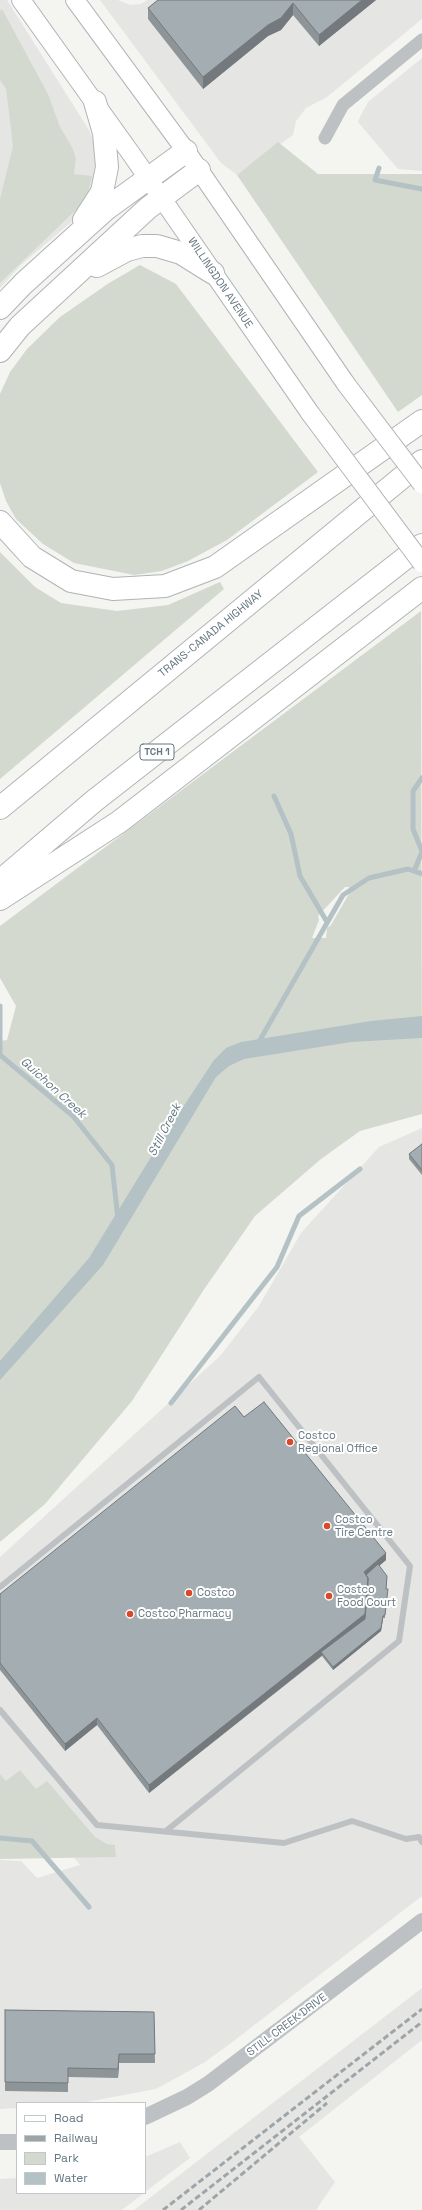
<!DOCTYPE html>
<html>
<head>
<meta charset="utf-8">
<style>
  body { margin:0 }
  #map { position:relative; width:422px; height:2210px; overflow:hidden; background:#f4f4f0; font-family:"Space Grotesk",sans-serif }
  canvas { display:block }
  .legend { position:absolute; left:16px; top:2102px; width:130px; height:92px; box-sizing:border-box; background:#fff; border:1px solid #c1c8cc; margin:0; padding:5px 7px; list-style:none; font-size:12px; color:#647680 }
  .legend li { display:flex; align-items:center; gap:8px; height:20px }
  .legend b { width:20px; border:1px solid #c1c8cc }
</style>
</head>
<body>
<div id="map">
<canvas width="422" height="2210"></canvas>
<ul class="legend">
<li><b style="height:5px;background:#fff"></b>Road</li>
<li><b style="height:5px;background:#9ea5a9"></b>Railway</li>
<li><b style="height:11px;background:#d4d9d0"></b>Park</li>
<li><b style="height:11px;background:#b4c1c5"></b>Water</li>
</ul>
</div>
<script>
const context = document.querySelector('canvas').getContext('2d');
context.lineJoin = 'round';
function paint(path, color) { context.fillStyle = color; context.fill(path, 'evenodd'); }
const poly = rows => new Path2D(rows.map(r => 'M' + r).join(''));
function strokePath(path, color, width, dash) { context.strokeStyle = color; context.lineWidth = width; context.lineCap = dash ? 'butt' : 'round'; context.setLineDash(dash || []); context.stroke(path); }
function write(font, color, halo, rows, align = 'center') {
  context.font = font + ' "Space Grotesk",sans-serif'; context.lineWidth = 4; context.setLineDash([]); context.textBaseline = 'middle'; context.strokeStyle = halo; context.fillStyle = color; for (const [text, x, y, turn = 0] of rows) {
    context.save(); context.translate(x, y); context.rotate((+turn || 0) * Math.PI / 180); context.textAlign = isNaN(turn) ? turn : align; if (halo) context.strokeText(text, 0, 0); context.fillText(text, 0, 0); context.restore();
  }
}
paint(poly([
  [0,0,7,0,89,130,95,144,97,182,76,218,21,265,0,288],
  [100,0,118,0,130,5,141,4,147,0,422,0,422,19,327,97,306,108,296,121,293,135,237,175,221,163],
  [422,58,422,171,398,169,358,122,359,119,368,102],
  [422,1128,422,1896,231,2043,205,2062,156,2089,86,2102,17,2103,17,2108,0,2109,0,1860,21,1861,37,1878,80,1865,26,1798,0,1797,0,1557,220,1356,259,1306,301,1233,379,1147],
  [422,1988,422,2040,299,2137,335,2182,316,2210,134,2210],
  [180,2142,190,2158,145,2192,145,2157],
  [17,2178,17,2193,144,2193,122,2210,0,2210,0,2179]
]), '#e5e6e4');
paint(poly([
  [2,9,48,94,60,127,72,147,76,158,74,174,92,176,87,197,80,206,0,283,0,199,13,146,6,89,0,80,0,11],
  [278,142,318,174,422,174,422,395,398,412,237,175],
  [140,265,176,284,318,472,227,540,188,561,162,571,134,575,74,563,43,544,16,519,6,501,0,483,0,394,10,372,27,349,60,317,109,283],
  [0,552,35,587,61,603,117,611,168,605,220,582,224,589,0,779],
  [421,611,422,1114,360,1131,321,1159,255,1216,205,1288,132,1401,45,1504,0,1542,0,1041,7,1040,16,1006,0,978,0,926],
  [345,887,349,887,350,892,331,925,327,928,326,938,312,938,319,920,318,916],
  [20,1770,36,1789,47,1781,95,1837,107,1844,115,1845,116,1857,0,1859,0,1774,6,1781]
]), '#d4d9d0');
paint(poly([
  [422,1016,422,1038,351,1042,244,1059,229,1066,216,1077,103,1265,0,1380,0,1361,89,1258,162,1139,214,1060,226,1048,241,1042,371,1021]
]), '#b4c1c5');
strokePath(poly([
  [379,168,375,180,422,189],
  [422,778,413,791,413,829,422,851],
  [274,796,291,834,300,876,327,922],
  [414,871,422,852],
  [0,1006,0,1055,73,1116,112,1165,118,1219],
  [260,1040,343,895,369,878,408,869,422,874],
  [171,1403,277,1267,299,1216,360,1169],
  [0,1838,32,1841,89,1907]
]), '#b4c1c5', 5);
const secondary = poly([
  [21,0,132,155,310,413],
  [75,0,186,151,346,384]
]);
const motorway = poly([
  [84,220,102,192,107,167,104,133,95,102],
  [97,266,127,250,142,246,157,246,181,253,213,273],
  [0,308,24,283,106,209,186,151],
  [0,351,20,326,148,208,199,170],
  [0,522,32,557,71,581,113,589,165,586,215,567,422,421],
  [0,808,422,461],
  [0,881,94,801,422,545],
  [0,899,119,822,422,588]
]);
strokePath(secondary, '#afb5b9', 20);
strokePath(motorway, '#b0b4b7', 24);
strokePath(poly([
  [0,1587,259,1377,410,1566,399,1641,166,1831],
  [0,1710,97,1825,284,1843,352,1821,406,1839,419,1837,422,1842]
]), '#bdc1c4', 6);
strokePath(poly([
  [325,138,343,105,422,40]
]), '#bdc1c4', 13);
strokePath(poly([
  [145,2117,187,2097,208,2084,422,1921],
  [0,2142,17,2142]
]), '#bdc1c4', 16);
strokePath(secondary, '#fff', 18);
strokePath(motorway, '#fff', 22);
strokePath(poly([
  [163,2210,422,2009],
  [181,2210,422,2022],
  [199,2210,327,2103]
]), '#9ea5a9', 3, [6, 3]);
const secondaryBridge = poly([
  [346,384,422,484],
  [310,413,422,563]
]);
strokePath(secondaryBridge, '#afb5b9', 20, []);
strokePath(secondaryBridge, '#fff', 18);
paint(poly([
  [158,0,376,0,319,46,293,15,281,30,268,36,203,89,148,19,148,8],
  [422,1144,422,1175,409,1159,409,1154],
  [244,1417,386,1560,379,1566,387,1579,386,1589,385,1618,383,1618,381,1631,333,1670,322,1656,149,1793,97,1725,65,1751,0,1670,0,1594],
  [5,2010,154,2012,155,2063,119,2063,118,2078,68,2077,68,2092,5,2091]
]), '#8d9598');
paint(poly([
  [362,0,376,0,319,46,319,35],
  [293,3,293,15,281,30,268,36,203,89,203,77],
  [386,1553,386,1560,365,1578,364,1572],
  [368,1578,365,1621,149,1793,149,1785],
  [383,1618,381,1631,333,1670,333,1667],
  [97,1718,97,1725,65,1751,65,1744],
  [119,2054,119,2063,118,2078,118,2069]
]), '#73797c');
const building = poly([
  [158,0,362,0,319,35,293,3,281,18,268,25,203,77,148,8,158,0],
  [422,1144,422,1170,409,1154,422,1144],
  [264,1402,386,1553,364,1572,368,1578,365,1614,149,1785,97,1718,65,1744,0,1663,0,1594,235,1406,244,1417,264,1402],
  [378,1564,387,1576,386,1589,388,1589,385,1615,383,1616,381,1628,333,1667,321,1652,365,1619,368,1582,368,1578,366,1575,378,1564],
  [5,2010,154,2012,155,2054,119,2054,118,2069,68,2068,68,2083,5,2082,5,2010]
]);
paint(building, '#a4adb1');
strokePath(building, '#73797c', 1);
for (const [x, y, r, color] of [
  [290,1442,4,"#dc4629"],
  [327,1526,4,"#dc4629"],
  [189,1593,4,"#dc4629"],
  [329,1596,4,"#dc4629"],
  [130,1614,4,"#dc4629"]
]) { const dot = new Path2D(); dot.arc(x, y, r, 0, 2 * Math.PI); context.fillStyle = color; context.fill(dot); strokePath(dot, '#fff', 1.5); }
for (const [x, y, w] of [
  [157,752,34]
]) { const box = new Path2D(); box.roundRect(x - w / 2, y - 8, w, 16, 3); context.fillStyle = '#fff'; context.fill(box); strokePath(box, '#647680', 1); }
write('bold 10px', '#647680', null, [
  ["TCH 1",157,752]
]);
write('11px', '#647680', '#fff', [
  ["WILLINGDON AVENUE",220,283,56],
  ["TRANS-CANADA HIGHWAY",211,634,-39],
  ["STILL CREEK DRIVE",287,2025,-37]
]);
write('11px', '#647680', '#fff', [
  ["Costco",298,1436],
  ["Regional Office",298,1449],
  ["Costco",335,1520],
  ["Tire Centre",335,1533],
  ["Costco",337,1590],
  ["Food Court",337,1603],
  ["Costco",197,1593],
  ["Costco Pharmacy",138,1614]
], 'left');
write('italic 12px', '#60777e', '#fff', [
  ["Guichon Creek",53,1088,42],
  ["Still Creek",165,1130,-63]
]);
</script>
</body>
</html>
